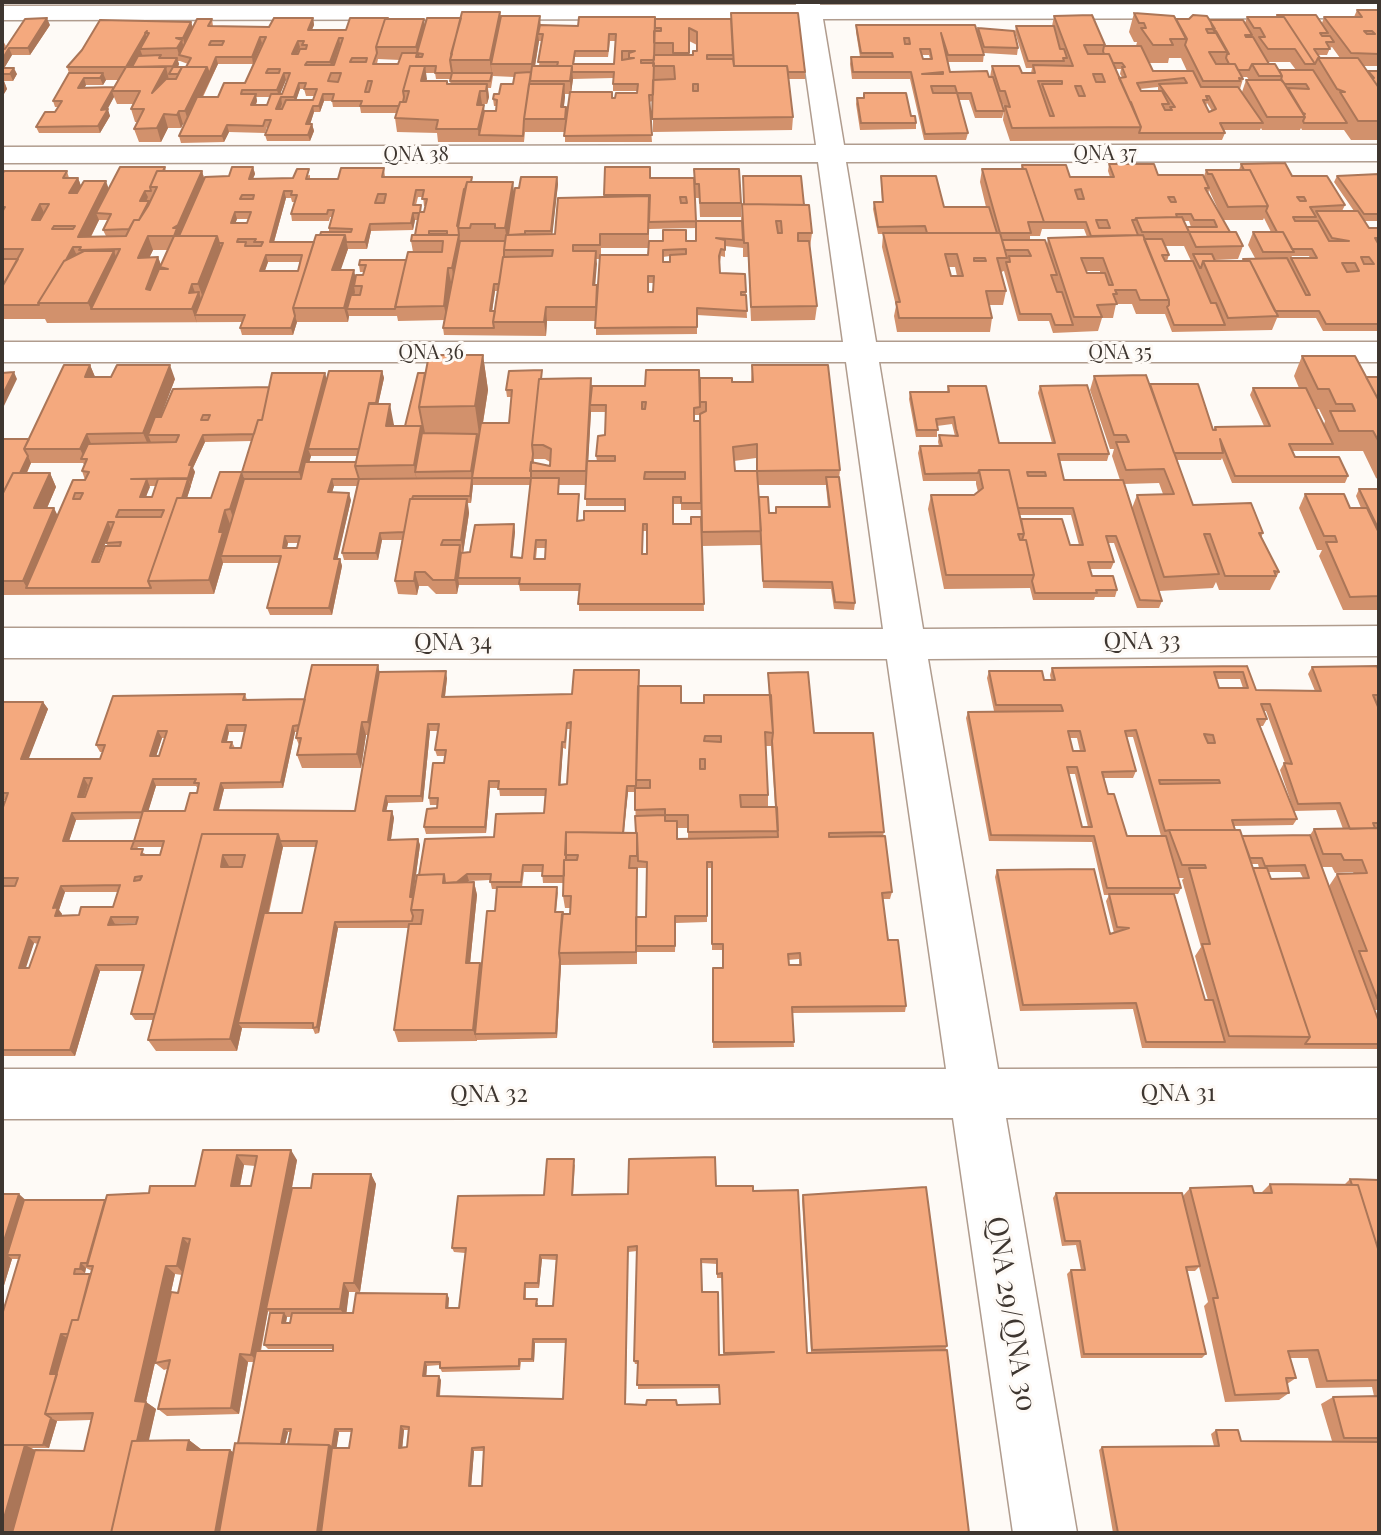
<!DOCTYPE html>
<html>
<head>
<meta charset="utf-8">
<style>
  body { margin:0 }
  #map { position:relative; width:1381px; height:1535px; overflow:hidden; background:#fefaf6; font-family:"Playfair Display",serif }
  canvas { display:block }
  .frame { position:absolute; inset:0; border:4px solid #3e3630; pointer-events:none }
</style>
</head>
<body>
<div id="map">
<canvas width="1381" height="1535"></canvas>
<div class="frame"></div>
</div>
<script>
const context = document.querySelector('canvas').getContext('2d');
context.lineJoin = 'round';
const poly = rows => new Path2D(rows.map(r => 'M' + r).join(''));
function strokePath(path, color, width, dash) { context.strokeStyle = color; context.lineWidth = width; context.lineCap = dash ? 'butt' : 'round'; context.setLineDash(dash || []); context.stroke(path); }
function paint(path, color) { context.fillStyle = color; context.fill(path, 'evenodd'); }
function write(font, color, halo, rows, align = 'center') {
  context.font = font + ' "Playfair Display",serif'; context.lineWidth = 6; context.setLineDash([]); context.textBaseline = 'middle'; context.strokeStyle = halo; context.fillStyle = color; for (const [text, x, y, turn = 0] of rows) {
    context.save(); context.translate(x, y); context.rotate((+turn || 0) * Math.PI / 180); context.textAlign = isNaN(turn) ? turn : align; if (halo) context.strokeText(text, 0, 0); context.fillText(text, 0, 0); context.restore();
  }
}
const minor = poly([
  [796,2,820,2,820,5,1379,4,1379,18,823,19,844,145,1379,145,1379,161,846,162,876,342,1379,342,1379,362,879,362,923,629,1379,626,1379,656,928,659,998,1069,1379,1068,1379,1118,1006,1118,1077,1533,1013,1533,953,1118,2,1119,2,1069,946,1069,887,659,2,658,2,628,883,629,846,362,2,362,2,342,843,342,818,162,2,163,2,147,816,145,798,19,2,20,2,6,796,5,796,2]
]);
strokePath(minor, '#b09c8e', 3);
paint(minor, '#fff');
paint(poly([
  [1357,10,1379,10,1379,66,1364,66,1368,72,1368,71,1379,71,1379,140,1351,140,1344,130,1302,130,1301,128,1300,130,1262,130,1261,128,1260,130,1223,130,1225,133,1222,140,1010,141,1003,120,1004,110,1003,104,1001,104,1004,111,1002,118,975,118,969,100,958,100,968,133,966,140,924,140,910,79,852,79,850,64,851,57,860,57,856,32,856,25,977,33,978,28,1018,48,1017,55,984,53,983,62,948,62,950,72,990,77,992,66,1022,73,1031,73,1032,68,1026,68,1015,32,1016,26,1052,26,1054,16,1105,45,1104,46,1136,46,1137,42,1134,42,1129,32,1134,13,1176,19,1245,23,1247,17,1277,17,1277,15,1322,23,1324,17,1354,17],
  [1332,47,1340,58,1320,58,1318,55,1327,55,1330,48],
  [922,55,929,55,930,59,923,59],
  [1169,58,1181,58,1187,71,1153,71,1149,63,1168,63],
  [1268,62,1290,62,1296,70,1279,70],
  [1115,69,1121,69,1120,74,1122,77,1119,78],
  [1242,77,1247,77,1249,80,1246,80,1242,92,1240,89,1243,79],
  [1158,87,1158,91,1141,91,1140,89],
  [1207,103,1212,111,1209,112,1206,106],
  [313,18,314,25,312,30,346,30,425,25,501,18,541,25,578,26,655,19,731,19,805,72,805,79,788,79,793,117,792,130,653,132,653,101,649,102,652,142,565,142,565,132,525,132,524,142,438,142,437,133,397,132,395,118,397,113,361,113,360,107,333,107,332,101,324,101,320,112,314,112,310,124,312,124,314,131,310,141,267,141,265,135,268,127,267,127,265,133,229,132,224,142,181,143,179,136,184,124,183,124,181,128,168,128,161,142,139,142,134,129,138,122,135,122,131,109,133,104,117,104,114,97,107,109,110,116,100,133,39,133,36,127,55,112,58,107,55,107,53,101,69,73,67,67,82,50,191,22,193,28,212,19,213,26,269,27],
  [539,41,542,41,539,66,535,66],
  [610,41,616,41,614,64,574,64,575,57,608,57],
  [689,41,697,45,697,51,693,55,689,55],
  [378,59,400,60,398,64,377,64],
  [178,61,180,61,188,64,186,67,178,67,179,64],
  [218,64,253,64,245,83,218,97,203,97],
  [426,73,435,73,436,79,451,79,450,84,426,81],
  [493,76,514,77,513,84,493,99,494,106,496,106,496,111,484,111,482,104,487,104,489,97,488,88,491,88],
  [613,78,613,91,638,91,637,93,612,98,571,92,573,79],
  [106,80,118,80,114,87,85,87,86,85,103,85],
  [286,80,288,80,282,94,280,94],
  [300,89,304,89,306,96,314,96,313,100,296,100],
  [565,94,570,94,567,115,566,107,564,107],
  [256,97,270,97,267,105,256,105,257,101],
  [50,25,30,55,12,55,4,68,17,74,13,81,4,81,7,89,2,97,2,39,6,46,4,49],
  [864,93,911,116,916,123,916,129,860,130,856,104,857,98,863,98],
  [1109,164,1158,175,1204,176,1206,170,1239,170,1241,164,1292,176,1345,205,1342,211,1354,211,1334,182,1337,176,1379,174,1379,221,1364,221,1369,228,1379,228,1379,331,1323,331,1316,318,1277,318,1272,330,1172,332,1165,314,1136,314,1132,304,1116,304,1113,318,1102,318,1098,331,1053,333,1049,321,1018,321,1004,271,1001,272,1006,291,1003,305,989,305,992,318,990,332,897,332,894,316,896,306,882,247,883,234,878,234,873,209,874,202,882,202,881,176,944,207,986,207,980,182,982,169,1021,169,1022,165,1070,177,1110,177,1108,171],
  [1209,190,1223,220,1263,220,1264,218,1271,232,1253,232,1248,245,1255,258,1243,259,1243,261,1215,261,1215,260,1238,259,1243,246,1230,232,1208,194],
  [1184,221,1189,221,1191,227,1212,227,1187,227],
  [1042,229,1084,229,1087,237,1048,238,1047,244,1030,240,1030,236,1040,236],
  [1165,246,1184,246,1191,261,1167,261,1169,255],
  [1292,256,1309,256,1310,258,1291,258],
  [949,267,955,267,957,276,951,276],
  [1086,271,1100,271,1100,273,1087,273],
  [165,167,166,171,202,171,204,178,229,176,253,167,255,174,253,179,293,178,310,175,310,179,338,179,384,168,385,177,472,177,472,182,514,193,519,188,557,177,558,184,552,234,555,234,604,197,605,167,650,178,694,178,741,203,741,217,700,217,699,198,695,198,696,221,741,221,742,204,744,204,743,183,804,205,812,233,810,247,817,306,815,320,751,321,748,257,743,257,743,248,725,246,725,257,721,256,720,262,720,273,745,274,747,318,697,315,697,334,596,335,596,321,547,321,546,336,444,335,443,328,444,320,398,321,397,316,349,316,348,322,297,322,293,335,242,335,240,328,242,322,47,323,45,319,2,319,2,175,67,171,69,178,78,178,81,186,109,188],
  [418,197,423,197,424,206,426,206,424,212,422,212,416,205],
  [286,198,291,198,292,202,295,202,291,214,292,221,329,221,330,217,332,217,329,228,329,232,320,235,314,242,274,242],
  [237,219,248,219,247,223,235,223],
  [99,220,108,220,103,230,106,236,91,237],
  [415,220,418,220,415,235,411,241,413,252,406,260,359,265,360,272,364,272,363,275,356,277,340,270,348,249,367,249,371,231,413,230],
  [696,228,696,241,649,241,649,229],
  [601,248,648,248,648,255,601,255],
  [153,250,168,250,161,265,158,257,149,258],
  [670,256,670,262,663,262,663,257],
  [596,259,600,259,598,291,595,285],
  [268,262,300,262,298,271,265,271],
  [648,283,654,283,653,292,648,292],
  [495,291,498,291,495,311,492,311],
  [483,355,488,390,483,423,509,423,512,397,507,397,506,390,542,379,592,386,645,386,700,382,751,382,752,365,840,470,839,478,855,603,854,610,834,609,831,589,763,588,761,545,702,546,704,611,579,611,579,591,520,591,519,585,459,585,459,584,457,594,436,594,428,586,419,586,417,595,398,594,395,581,402,540,382,540,378,560,344,560,342,553,357,486,334,486,332,492,351,500,337,559,340,559,342,566,332,615,270,615,267,608,279,563,223,563,214,594,2,595,2,439,29,439,90,365,95,377,175,379,160,417,269,387,327,380,382,371,384,378,378,404,394,425,394,426,405,426,425,373],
  [591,412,606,412,605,435,596,456,597,461,588,461],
  [694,415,700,415,700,421,694,421],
  [252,441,242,472,244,479,211,498,187,498,195,472,193,468,205,442],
  [311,456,357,456,356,462,309,462],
  [756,458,756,471,735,471,734,461],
  [534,459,545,459,550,462,550,466,534,463],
  [31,463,83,463,85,466,82,471,85,480,57,515,47,508,56,487,50,473,27,473],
  [473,485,530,485,522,558,512,557,515,532,514,524,470,552,463,553,469,513,468,503,471,503],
  [559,485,586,485,586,506,625,506,625,511,578,521,579,494,559,494],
  [758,485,826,485,828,507,769,513,759,497],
  [149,486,156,486,152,497,146,497],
  [673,504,681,504,681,510,701,510,701,517,691,524,673,524],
  [111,529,106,543,108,546,98,562],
  [643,531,647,531,647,554,643,554],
  [288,543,298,543,297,548,287,548],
  [537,548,546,548,545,559,536,559],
  [1302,356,1366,377,1379,377,1379,480,1376,478,1363,451,1292,451,1295,457,1348,476,1345,483,1232,483,1222,458,1221,460,1177,460,1193,505,1263,533,1261,538,1279,572,1270,590,1219,590,1216,582,1213,588,1159,591,1162,601,1159,608,1137,608,1114,543,1108,543,1114,562,1111,569,1090,569,1092,576,1117,590,1115,597,1095,597,1094,600,1033,600,1030,588,944,589,928,509,931,495,974,495,978,492,976,484,976,481,923,481,918,453,920,446,939,446,938,442,939,435,955,436,952,424,937,426,937,437,916,437,909,399,910,392,947,392,948,386,999,443,1052,443,1038,393,1040,386,1109,454,1107,461,1060,461,1064,480,1120,480,1112,456,1114,449,1110,449,1090,390,1094,376,1150,384,1213,430,1215,427,1264,426,1250,395,1253,388,1299,388,1294,376],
  [1316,409,1319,409,1325,421,1324,424],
  [1159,483,1163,494,1137,495,1132,508,1124,484],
  [1020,515,1071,515,1079,545,1070,545,1021,519],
  [1359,489,1379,489,1379,610,1343,610,1319,556,1322,550,1317,550,1299,508,1305,494,1350,508,1361,508,1356,496],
  [378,665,379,672,447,678,445,697,572,694,640,686,681,703,704,703,769,695,768,673,814,733,884,832,883,836,892,892,890,899,883,899,888,940,906,1006,905,1012,792,1013,794,1047,713,1048,713,968,723,968,723,950,712,950,712,868,707,868,707,922,676,923,675,952,637,952,637,964,561,965,557,1038,477,1040,477,1041,398,1042,394,1030,409,928,338,928,319,1033,315,1034,313,1029,242,1028,237,1051,156,1051,148,1040,153,1020,135,1020,131,1014,143,971,100,971,75,1056,2,1056,2,886,15,886,15,885,2,885,2,810,6,800,2,800,2,702,43,702,48,709,28,759,100,759,103,752,100,752,96,745,245,694,247,700,305,699],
  [567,729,570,729,567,784,560,785,563,748,566,749],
  [430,731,438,731,435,750,437,756,445,756,444,763,429,798,430,805,437,805,437,808,424,827,426,834,486,833,490,788,499,788,500,796,545,796,544,813,419,875,413,897,420,845,418,839,391,839,394,818,392,811,386,811,388,803,423,802],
  [229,732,245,732,241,748,235,748,232,742,227,742],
  [295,732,297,732,296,738,299,745,297,755,302,768,361,768,366,735,368,735,355,811,219,810,224,789,283,788],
  [162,738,165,738,159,756,156,756],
  [766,746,771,746,775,807,768,807,768,795],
  [156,786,196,786,198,789,197,793,185,811,148,811],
  [628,792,635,792,636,833,624,833],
  [140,819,134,841,69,841,76,820],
  [678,828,688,828,688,839,677,839],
  [138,847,163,847,160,855,147,855,137,849],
  [283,847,316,847,302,913,269,913],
  [637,868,647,868,646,917,637,917],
  [524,872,542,872,543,883,563,883,563,896,565,908,570,908,570,914,563,914,556,912,558,893,557,887,522,887],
  [490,880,492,889,497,889,495,911,481,969,470,963,477,895,474,882,466,882,469,881],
  [65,892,118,892,113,907,79,915,61,916,62,914,59,910],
  [137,923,136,924,114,925,115,924],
  [34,943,38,944,29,968,25,968],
  [799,959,799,965,789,965,788,960],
  [1247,666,1256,690,1315,691,1308,674,1312,667,1379,672,1379,702,1376,702,1379,709,1379,1010,1374,1010,1379,1022,1379,1049,1142,1048,1133,1009,1020,1011,995,877,997,870,1110,934,1114,933,1106,901,1109,895,1104,895,1092,842,989,841,966,718,968,712,994,711,987,678,989,671,1044,680,1051,680,1050,675,1052,668],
  [1217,679,1240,679,1243,688,1219,688],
  [1264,711,1266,711,1285,763,1284,763,1280,770,1294,811,1336,810,1343,829,1314,829,1310,835,1242,836,1235,830,1234,826,1293,825,1297,819,1260,726,1263,726,1267,719],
  [1127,737,1133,737,1161,836,1127,836,1108,794,1104,778,1133,778,1136,771],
  [1070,738,1077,738,1080,751,1073,751],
  [1069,774,1075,774,1088,827,1082,827],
  [1252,864,1258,864,1259,868,1253,868],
  [1322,867,1332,867,1335,873,1353,872,1354,874,1337,874,1329,886],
  [1269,872,1300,872,1303,878,1271,879],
  [1178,878,1184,878,1182,880,1201,947,1195,956,1208,1000,1205,1000,1174,894,1178,894,1181,888],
  [203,1150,297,1160,292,1188,311,1188,371,1174,376,1184,360,1292,349,1292,346,1313,353,1313,449,1298,448,1308,459,1308,465,1253,454,1252,452,1248,544,1195,575,1164,573,1195,628,1194,716,1186,753,1191,807,1353,811,1352,802,1200,803,1195,947,1346,945,1350,969,1533,2,1533,19,1259,12,1259,2,1292,2,1194,25,1200,105,1200,195,1186],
  [244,1165,255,1166,251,1186,240,1186],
  [637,1251,634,1361,635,1364,638,1364,638,1389,719,1388,720,1404,626,1404,628,1252],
  [542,1259,556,1260,553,1306,538,1306,538,1303,526,1299,526,1288,539,1288],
  [701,1263,717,1264,717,1278,722,1278,724,1355,719,1355,702,1292],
  [86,1268,92,1271,90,1274,80,1274,85,1273],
  [175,1274,182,1275,178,1293,171,1292],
  [268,1311,270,1313,264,1345,268,1349,333,1349,333,1351,261,1351],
  [287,1317,291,1317,290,1323,286,1323],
  [535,1343,566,1343,563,1399,440,1396,441,1380,426,1376,427,1366,440,1365,440,1368,442,1372,520,1370,521,1362,534,1362],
  [248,1362,254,1362,238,1443,233,1452,230,1450,202,1450,189,1440,148,1441,156,1409,146,1402,155,1363,164,1370,167,1369,158,1409,167,1416,239,1414],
  [91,1420,84,1451,35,1450,31,1448,49,1448,57,1421],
  [404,1430,409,1430,407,1447,402,1448],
  [288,1432,290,1432,288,1444,285,1444],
  [339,1432,352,1432,349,1448,336,1448],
  [474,1451,484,1451,482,1486,471,1486],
  [1350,1179,1379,1180,1379,1533,1113,1533,1099,1450,1102,1447,1214,1446,1211,1434,1216,1430,1241,1441,1332,1441,1321,1404,1333,1397,1374,1396,1372,1387,1316,1388,1308,1358,1290,1358,1296,1378,1287,1384,1289,1393,1279,1400,1225,1402,1204,1306,1208,1302,1199,1267,1195,1271,1187,1271,1206,1354,1202,1358,1081,1358,1067,1274,1071,1270,1081,1270,1076,1245,1062,1246,1053,1198,1056,1193,1183,1196,1190,1188,1261,1193,1270,1184,1345,1184]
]), '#d2916c');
paint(poly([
  [500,12,502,30,491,64,492,79,490,60],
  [540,16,541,29,538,34,539,41,534,72,533,73,532,64],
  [47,18,50,25,30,55,28,48],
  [313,18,314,25,309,36,308,30],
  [424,19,426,31,418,60,416,47],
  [191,22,195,34,186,51,183,38],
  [145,33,149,46,140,49,143,57,134,73,126,67],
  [260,37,262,43,253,64,252,57],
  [339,38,340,44,332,69,330,62],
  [182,40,185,53,179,55,177,48],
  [298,41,300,47,294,61,292,54],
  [9,48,12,55,2,72,2,60],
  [216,57,218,64,189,124,185,111,207,67],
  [177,58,179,64,175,73,173,66],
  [425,66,427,79,423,94,421,81],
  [572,66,573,79,571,94,570,81],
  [166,67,169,80,152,93],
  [14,68,17,74,13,81,10,74],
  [103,73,106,80,103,85,100,78],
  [284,73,286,80,279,97,277,90],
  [2,76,7,89,2,97],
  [84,78,86,85,81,94,78,88],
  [299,83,300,89,295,104,294,97],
  [487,84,489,97,487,104,486,91],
  [564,84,565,97,562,120,561,107],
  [112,91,114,97,104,116,101,110],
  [480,91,482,104,479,118,477,105],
  [256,94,257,101,253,112,251,105],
  [323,94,324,101,320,112,319,106],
  [281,97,282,104,277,116,276,109],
  [484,105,485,118,479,135,478,129],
  [313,106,314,112,308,131,306,124],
  [108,109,110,116,100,133,98,126],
  [179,111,183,124,181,128,177,115],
  [164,114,168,128,161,142,157,128],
  [312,124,314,131,310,141,308,135],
  [227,125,229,132,224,142,222,136],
  [253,167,255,174,250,185,249,179],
  [202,171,206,185,183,239,174,236,173,228],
  [557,177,558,184,552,238,551,231],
  [78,178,83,191,75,207,69,193],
  [106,181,111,195,96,213,99,220,84,250,78,237],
  [513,182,515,201,507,241,505,228],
  [145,191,148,197,143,208,140,201],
  [284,191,286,198,272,249,270,242],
  [40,204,46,217,37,234,32,220],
  [235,212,237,219,233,230,231,223],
  [413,213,415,220,413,230,411,223],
  [370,224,371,231,367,249,365,242],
  [345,235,348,249,336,284,332,270],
  [459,235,461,248,454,282,452,268],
  [148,236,153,250,143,271,138,258],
  [217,236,222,250,203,298,198,284],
  [73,247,79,260,44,303],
  [114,251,121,270,91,309,88,303],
  [596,251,597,264,594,299,593,285],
  [266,255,268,262,262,278,260,271],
  [158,257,162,268,160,267,162,274,151,303,146,289],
  [448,268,451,282,447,320,444,306],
  [354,270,357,284,354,286,355,292,351,309,347,309,349,316,348,322,344,308],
  [192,284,197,298,199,292,203,306,195,315,197,323,192,309,189,293],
  [494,284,495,291,491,319,490,311],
  [546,307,547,321,546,336,544,322],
  [295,316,297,322,293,335,291,328],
  [483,355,488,390,480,441,475,406],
  [90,365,96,379,85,377],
  [170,365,175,379,154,435,148,435,151,442,149,447,143,433],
  [382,371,384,378,377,410,376,403],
  [14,372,17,379,2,410,2,396],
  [325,373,329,387,308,449,311,456,303,486,299,472],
  [591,378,592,392,590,405,591,412,587,485,586,471],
  [390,404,394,425,390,447,386,426],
  [421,426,425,447,415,472,418,486,414,465],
  [87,434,93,448,85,459,80,449],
  [477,434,479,448,472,478,471,471],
  [203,435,205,442,193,468,195,472,191,485,188,478,189,465],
  [28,456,31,463,2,526,2,511],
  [242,472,247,486,235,523,230,509],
  [50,473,56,487,41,522,34,508],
  [472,478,473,485,471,503,470,496],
  [147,479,150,487,143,504,140,497],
  [188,479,191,486,159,581,153,581],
  [332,479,334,486,330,500,328,492],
  [349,493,351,500,336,566,334,559],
  [467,499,469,513,463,554,461,540],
  [54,508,61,522,27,588,23,581],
  [225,510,230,524,221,556,223,563,214,594,209,580,219,532],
  [108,522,111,529,95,569,92,562],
  [514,524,515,532,512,564,511,557],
  [380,533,382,540,378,560,376,553],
  [285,536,288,543,285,555,283,548],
  [460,545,462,559,458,578,459,584,457,594,455,580],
  [340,559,342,566,332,615,329,608],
  [415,572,419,586,417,595,414,581],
  [378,665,381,679,372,736,368,722],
  [446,671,447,678,444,704,442,697],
  [43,702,48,709,26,766,21,759],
  [362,722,366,735,361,768,357,754],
  [428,724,430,731,423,802,421,796],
  [227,725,229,732,225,749,222,742],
  [293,726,295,732,283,788,281,782],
  [158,731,162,738,154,763,150,756],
  [562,742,563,748,560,792,559,785],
  [84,778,88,785,82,803,78,797],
  [153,779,156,786,146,819,142,812],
  [489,781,490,788,486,833,485,827],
  [221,783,224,789,217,816,214,810],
  [627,786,628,792,622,845,622,839],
  [386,796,388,803,385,817,383,811],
  [392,811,394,818,390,846,388,840],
  [72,813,76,820,67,847,63,841],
  [278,834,283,847,243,1023,238,1023,242,1028,237,1051,230,1039],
  [418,839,420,845,412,904,410,897],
  [223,855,230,868,221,867],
  [467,874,469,881,458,888,457,881],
  [474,882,477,895,469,974,466,963],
  [61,886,65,892,59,910,62,914,59,922,55,916,53,908],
  [111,917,115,924,112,931,108,925],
  [335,922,338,928,319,1033,317,1027],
  [29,937,34,943,24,974,19,968],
  [560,960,561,965,557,1038,556,1033],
  [480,963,483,975,475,1034,477,1041,473,1030],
  [96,965,100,971,75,1056,70,1050],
  [291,1150,297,1160,269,1309,266,1309,268,1311,258,1362,251,1355],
  [237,1155,244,1165,238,1196,231,1186],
  [371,1174,376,1184,360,1292,354,1283],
  [19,1194,30,1204,7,1255,12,1259,2,1292,2,1247],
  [183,1238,191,1247,185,1275,177,1266],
  [540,1255,542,1259,539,1288,538,1283],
  [81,1263,86,1268,85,1273,80,1269],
  [166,1266,175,1274,146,1402,156,1409,128,1533,135,1401],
  [344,1283,349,1292,346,1317,340,1309],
  [447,1294,449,1298,448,1312,446,1308],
  [284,1313,287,1317,285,1327,282,1323],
  [61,1334,67,1338,56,1378,50,1374],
  [533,1339,535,1343,534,1362,532,1359],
  [240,1354,248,1362,239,1414,231,1408],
  [425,1362,427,1366,426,1380,423,1376],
  [439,1376,441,1380,439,1399,437,1396],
  [51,1418,57,1421,49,1448,43,1445],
  [401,1426,404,1430,402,1451,399,1448],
  [284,1429,288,1432,284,1449,281,1446],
  [335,1429,339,1432,324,1533,317,1533,329,1445],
  [189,1440,202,1450,200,1459,187,1450],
  [25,1445,47,1456,26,1533,2,1533,2,1525],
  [472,1448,474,1451,471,1489,469,1486],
  [230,1450,242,1459,229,1533,215,1533]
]), '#ab7658');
const building = poly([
  [1357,10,1379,10,1379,54,1351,53,1324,17,1362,17,1357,10],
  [1364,31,1372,31,1375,34,1367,34,1364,31],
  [462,12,500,12,490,60,450,60,462,12],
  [731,13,798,13,805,72,788,72,787,66,734,66,731,13],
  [1134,13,1174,16,1186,39,1170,39,1173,45,1153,45,1141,28,1146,28,1144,23,1139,23,1134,13],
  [1092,15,1105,45,1084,45,1088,54,1109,54,1141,127,1012,128,1005,106,1010,107,1005,91,1000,91,992,66,1019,66,1022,73,1035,73,1033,65,1073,66,1054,16,1092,15],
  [1093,74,1102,74,1105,82,1096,82,1093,74],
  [1038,81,1062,81,1062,84,1042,84,1054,116,1050,116,1038,81],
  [1075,86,1081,86,1085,96,1079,96,1075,86],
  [1193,15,1207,16,1215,29,1206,29,1208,33,1216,33,1227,52,1209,52,1216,64,1235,64,1243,79,1239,78,1240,81,1203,81,1185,45,1187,39,1176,19,1189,19,1193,15],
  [1277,15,1316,15,1328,33,1320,33,1322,36,1330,36,1334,42,1326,42,1330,49,1314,49,1320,58,1318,58,1315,64,1284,17,1278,17,1277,15],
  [501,16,540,16,532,64,491,64,501,16],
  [579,17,655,17,654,60,641,60,641,63,654,63,653,95,649,95,652,135,564,136,570,92,612,92,612,98,615,98,616,93,637,93,638,84,613,84,614,72,572,72,572,66,534,66,557,66,558,62,538,62,543,34,538,34,540,25,578,26,579,17],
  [609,34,616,34,614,64,573,64,575,51,608,51,609,34],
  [622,51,635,51,629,53,629,58,634,58,622,60,622,51],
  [1247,17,1284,17,1315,64,1305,64,1295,49,1268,49,1259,37,1265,37,1260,28,1254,28,1247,17],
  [47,18,28,48,9,48,2,60,2,48,5,49,25,19,47,18],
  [274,18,313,18,308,30,346,30,350,18,388,18,385,19,376,47,377,53,373,64,398,64,402,53,417,53,427,18,461,18,451,54,452,54,450,60,452,73,492,73,490,81,450,81,452,73,435,73,436,66,410,66,403,91,404,97,403,102,400,102,399,106,360,106,362,101,332,101,334,94,323,94,319,106,313,106,306,124,312,124,308,135,265,135,271,120,265,120,263,126,227,125,222,136,179,136,197,97,218,97,224,83,245,83,266,37,260,37,252,57,216,57,209,74,207,67,182,67,178,74,169,74,173,67,186,67,191,58,179,55,197,19,212,19,208,26,269,27,274,18],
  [339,38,343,38,334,65,305,65,307,62,330,62,339,38],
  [211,41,224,41,222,45,209,45,211,41],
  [298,41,304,41,302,45,307,45,306,49,300,49,298,54,292,54,298,41],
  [417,53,423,54,422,57,416,57,417,53],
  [352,58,367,58,366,62,350,62,352,58],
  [268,69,280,69,279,73,266,73,268,69],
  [284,73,290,73,282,94,271,94,267,105,251,105,256,94,241,94,242,90,277,90,284,73],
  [331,73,341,73,338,82,328,81,331,73],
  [368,81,372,81,369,92,365,92,368,81],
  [299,83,306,83,304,89,317,89,313,100,286,100,282,109,276,109,281,97,294,97,299,83],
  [385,19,424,19,416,47,376,47,385,19],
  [655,19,731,19,733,55,707,55,707,59,733,59,734,66,787,66,793,117,652,119,653,80,675,79,674,66,653,66,654,55,693,55,693,51,697,51,697,32,689,28,689,53,673,53,673,43,654,43,654,31,661,31,661,28,655,28,655,19],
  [693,84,698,84,698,91,693,91,693,84],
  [100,20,191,22,183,38,176,38,182,40,177,48,140,49,149,33,145,33,147,31,126,67,67,67,82,50,100,20],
  [1210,20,1243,20,1252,35,1245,35,1246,37,1253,37,1269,64,1252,64,1249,70,1238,70,1235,64,1229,64,1226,58,1227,54,1229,54,1216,31,1214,31,1210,20],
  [856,25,975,25,984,55,948,55,941,33,950,72,987,71,989,77,993,77,1004,111,976,111,971,93,957,93,955,86,931,86,933,93,957,93,968,133,925,134,911,72,853,72,851,57,893,57,892,53,861,53,856,25],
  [904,38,909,38,910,44,905,44,904,38],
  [920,49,930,49,932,59,923,59,920,49],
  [943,72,943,74,922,74,943,72],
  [1016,26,1054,26,1060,49,1064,49,1067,58,1063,58,1064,61,1028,61,1016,26],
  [978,28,1014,31,1018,48,984,47,978,28],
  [1104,46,1141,46,1153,71,1193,71,1201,87,1238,87,1263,123,1220,123,1225,133,1139,133,1141,127,1131,102,1130,102,1119,78,1126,77,1122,67,1125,67,1122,63,1113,63,1109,54,1104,54,1103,51,1104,46],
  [1184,78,1187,83,1159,84,1175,107,1170,107,1172,110,1165,110,1162,104,1169,104,1162,91,1141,91,1137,83,1184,78],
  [1206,96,1209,96,1216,109,1209,112,1203,100,1208,100,1206,96],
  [161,55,159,58,177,58,173,66,132,67,138,56,161,55],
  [1318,58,1358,58,1379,88,1379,121,1358,121,1340,92,1345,92,1337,89,1318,58],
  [1252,64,1275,64,1282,76,1259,76,1252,64],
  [410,66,425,66,421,81,447,81,447,84,487,84,486,91,480,91,477,105,484,105,478,129,436,129,438,120,395,118,400,102,406,102,409,91,403,91,410,66],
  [532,66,572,66,570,81,530,81,532,66],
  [126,67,166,67,152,93,166,79,176,79,182,67,207,67,185,111,179,111,177,115,164,114,157,128,134,129,144,109,131,109,140,91,112,91,126,67],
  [2,68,14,68,10,74,2,74,2,68],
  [1279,70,1313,70,1347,123,1304,123,1303,121,1305,117,1303,114,1305,114,1303,113,1288,88,1309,89,1306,84,1285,84,1281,80,1282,76,1279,70],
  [1368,71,1379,71,1379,88,1372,78,1374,78,1368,71],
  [531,72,524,119,523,136,479,135,484,111,496,111,497,100,493,99,494,94,499,94,501,84,513,84,515,73,531,72],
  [69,73,103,73,100,78,84,78,78,88,114,87,101,110,108,109,98,126,36,127,45,112,55,112,62,101,53,101,69,73],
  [1246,80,1282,80,1305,117,1267,117,1246,80],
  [529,84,564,84,561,107,566,107,565,119,524,119,529,84],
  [864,93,906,93,911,116,915,116,916,123,861,123,857,98,864,98,864,93],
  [1285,163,1292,176,1327,176,1345,205,1310,207,1316,217,1293,217,1295,221,1318,221,1329,241,1349,241,1332,238,1316,211,1358,211,1369,228,1379,228,1379,238,1375,238,1379,245,1379,324,1326,324,1319,311,1275,311,1250,261,1245,261,1243,259,1287,258,1306,295,1310,295,1291,258,1317,258,1312,249,1292,249,1283,232,1277,232,1266,211,1268,206,1250,170,1244,170,1241,164,1285,163],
  [1297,197,1304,197,1306,201,1300,201,1297,197],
  [1361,257,1369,257,1374,264,1364,264,1361,257],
  [1342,263,1355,263,1359,271,1347,272,1342,263],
  [1109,164,1154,164,1158,175,1203,175,1209,188,1205,188,1230,232,1189,232,1187,227,1217,227,1214,220,1194,220,1191,214,1176,214,1177,217,1136,218,1135,220,1132,220,1138,235,1091,236,1086,222,1040,222,1044,222,1026,169,1023,169,1022,165,1066,165,1070,177,1114,177,1109,164],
  [1081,189,1084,199,1078,199,1075,190,1081,189],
  [1168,197,1174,197,1176,202,1171,202,1168,197],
  [1096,220,1107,220,1110,228,1099,228,1096,220],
  [120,167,165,167,163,171,157,171,150,187,151,191,145,191,140,201,149,201,139,220,134,220,129,229,103,230,111,214,96,213,120,167],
  [232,167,253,167,249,179,293,178,297,169,309,169,306,179,338,179,341,168,384,168,382,177,472,177,471,182,467,182,465,189,464,189,457,226,458,226,459,235,415,235,419,213,413,213,411,223,370,224,365,242,346,242,345,235,320,235,321,232,351,232,352,229,329,228,334,210,328,210,327,214,291,214,297,195,291,195,292,191,284,191,270,242,314,242,293,308,295,316,291,328,240,328,245,315,195,315,223,243,219,243,217,236,179,236,205,177,229,176,232,167],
  [416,190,424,190,422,199,427,199,424,212,420,212,421,205,413,205,416,190],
  [378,194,386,194,384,203,375,203,378,194],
  [242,195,254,195,253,199,240,199,242,195],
  [235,212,251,212,247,223,231,223,235,212],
  [429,231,447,231,447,234,429,234,429,231],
  [238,239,256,239,254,242,263,242,261,246,245,246,246,242,237,242,238,239],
  [266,255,302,255,298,271,260,271,266,255],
  [605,167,650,167,650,178,694,178,696,221,742,221,743,240,716,238,725,240,725,250,721,249,719,256,720,273,745,274,746,292,741,292,741,295,746,295,747,311,697,308,697,327,595,328,600,255,648,255,649,241,663,241,663,230,686,230,686,241,696,241,696,221,649,222,650,195,604,195,605,167],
  [680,197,686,197,687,203,681,203,680,197],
  [686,249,686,254,670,255,670,262,663,262,663,250,686,249],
  [648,276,654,276,653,292,648,292,648,276],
  [694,169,739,169,741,203,700,203,699,184,695,184,694,169],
  [982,169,1026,169,1044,222,1028,222,1031,233,1000,233,1007,258,997,258,1006,291,986,291,992,318,899,318,896,302,900,302,883,233,1000,233,982,169],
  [945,254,957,254,963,276,951,276,945,254],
  [974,258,985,258,986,261,974,261,974,258],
  [1206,170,1250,170,1268,206,1228,207,1212,174,1208,174,1206,170],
  [4,171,67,171,63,178,78,178,69,193,77,193,84,181,106,181,78,237,126,236,134,220,139,220,148,206,157,187,150,187,157,171,202,171,178,225,173,228,177,228,174,236,217,236,198,284,192,284,189,293,199,292,192,309,91,309,120,249,79,250,81,247,73,247,66,260,64,261,38,303,39,305,2,305,2,287,23,249,2,249,2,212,5,207,2,207,2,175,4,171],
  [40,204,49,204,40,220,32,220,40,204],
  [54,226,75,226,73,229,52,229,54,226],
  [148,236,174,236,160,267,168,269,159,269,150,290,146,289,158,257,138,258,148,236],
  [1379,174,1379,214,1364,214,1337,176,1379,174],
  [743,176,801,176,804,205,744,204,743,176],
  [881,176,936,176,944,207,989,207,997,233,927,233,925,226,878,227,874,202,883,202,881,176],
  [521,177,557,177,551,231,525,231,525,234,508,235,515,188,519,188,521,177],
  [467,182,513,182,505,228,495,228,495,224,471,224,470,228,458,228,467,182],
  [649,196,648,234,600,234,600,245,573,245,573,251,596,251,593,285,597,285,596,307,546,307,544,322,493,322,503,257,552,256,553,250,504,250,506,235,555,234,558,198,649,196],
  [742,204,809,205,812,233,798,233,798,241,809,241,817,306,751,307,748,243,744,243,742,204],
  [776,221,781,221,782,233,778,233,776,221],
  [1182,217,1189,232,1236,232,1243,246,1196,247,1189,232,1142,232,1136,218,1182,217],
  [1253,232,1283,232,1294,252,1263,252,1253,232],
  [316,235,345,235,332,270,354,270,344,308,293,308,316,235],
  [412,235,459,235,452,268,448,268,444,306,395,307,408,252,442,252,443,241,411,241,412,235],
  [1143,235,1169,300,1140,300,1136,290,1115,290,1117,294,1113,294,1117,304,1097,305,1102,317,1074,317,1048,238,1143,235],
  [1081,258,1103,258,1113,285,1109,285,1105,273,1087,273,1081,258],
  [1144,239,1162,239,1169,255,1162,255,1165,261,1193,261,1211,303,1216,303,1225,325,1174,325,1167,307,1169,305,1169,300,1144,239],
  [1002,240,1045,240,1057,275,1051,275,1057,292,1062,292,1073,325,1055,325,1051,314,1020,314,1006,262,1010,262,1009,256,1031,256,1028,250,1005,250,1002,240],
  [460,241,505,241,504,250,504,257,503,257,499,284,494,284,490,311,495,311,493,322,494,328,443,328,460,241],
  [84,251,114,251,88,303,38,303,64,261,84,251],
  [1193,254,1212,254,1215,261,1203,261,1201,268,1200,268,1193,254],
  [2,259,18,259,2,287,2,259],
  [360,260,406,260,395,309,347,309,351,295,360,295,362,286,354,286,356,275,363,275,366,265,359,265,360,260],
  [1203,261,1250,261,1278,316,1228,318,1203,261],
  [429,355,483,355,475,406,419,407,429,355],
  [1302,356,1355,356,1379,401,1379,442,1373,431,1339,431,1330,411,1355,411,1352,404,1336,404,1329,389,1318,389,1302,356],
  [64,365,90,365,85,377,111,377,117,365,170,365,143,433,87,434,80,449,24,449,64,365],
  [752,365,828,365,840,470,757,471,757,444,733,447,735,471,757,471,761,531,702,532,700,414,706,411,706,402,700,402,700,378,732,378,732,382,753,382,752,365],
  [542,370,541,379,539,379,532,445,533,454,532,463,531,462,531,478,472,478,481,423,509,423,512,390,506,390,509,371,542,370],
  [646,370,699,370,700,407,694,408,694,421,700,421,701,503,681,503,681,497,673,497,673,524,691,524,691,517,701,517,704,604,578,604,580,584,519,584,520,578,458,578,461,553,470,552,475,525,514,524,511,557,522,558,531,478,559,478,558,494,579,494,577,521,584,520,584,511,625,511,625,499,585,499,587,461,615,461,615,456,596,456,598,436,605,435,606,405,590,405,592,386,645,386,646,370],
  [642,402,646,402,645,409,642,409,642,402],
  [645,472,685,472,685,479,644,479,645,472],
  [643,524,647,524,647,554,642,554,643,524],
  [536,540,546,540,545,559,534,559,536,540],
  [329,371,382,371,376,403,369,403,359,449,308,449,329,371],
  [14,372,2,396,2,373,14,372],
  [272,373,325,373,299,472,242,472,258,420,262,420,272,373],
  [418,373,425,373,419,407,424,433,422,433,421,426,405,426,418,373],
  [1146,375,1193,505,1251,503,1263,533,1259,533,1279,572,1274,571,1276,576,1225,576,1210,534,1204,534,1219,574,1164,577,1137,495,1174,494,1164,469,1126,470,1116,442,1129,442,1126,435,1114,435,1094,376,1146,375],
  [1366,377,1379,377,1379,401,1366,377],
  [591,378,586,471,530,471,531,462,550,466,551,449,543,445,532,445,539,379,591,378],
  [1150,384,1198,384,1213,430,1216,430,1215,427,1270,426,1253,388,1306,388,1333,444,1289,444,1295,457,1339,457,1348,476,1235,476,1220,439,1223,453,1174,453,1150,384],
  [1087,385,1109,454,1058,454,1064,480,1123,480,1162,601,1140,600,1116,536,1106,536,1114,562,1088,562,1092,576,1113,576,1117,590,1096,590,1097,593,1035,593,1032,581,1034,575,1026,540,1022,540,1024,534,1021,519,1062,519,1070,545,1083,545,1073,508,1018,508,1009,470,979,470,978,473,925,474,920,446,942,446,939,435,958,436,956,429,954,417,936,419,938,430,917,430,910,392,949,392,948,386,986,386,999,443,1055,443,1040,386,1087,385],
  [1027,472,1045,472,1046,476,1028,476,1027,472],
  [269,387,262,420,258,420,254,434,203,435,189,465,192,465,188,478,131,479,147,479,140,497,152,497,158,479,188,479,182,498,177,498,148,581,151,588,26,588,73,480,85,480,89,472,82,471,87,459,81,459,88,444,176,442,179,435,148,435,155,417,161,417,173,389,269,387],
  [203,415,210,415,208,420,201,420,203,415],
  [75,493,83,493,80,499,73,499,75,493],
  [119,510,164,510,161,517,116,517,119,510],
  [108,522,114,522,106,543,121,542,120,546,105,546,99,562,92,562,108,522],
  [369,404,390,404,386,426,421,426,414,465,355,466,369,404],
  [422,433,477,434,471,471,415,472,422,433],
  [2,439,29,439,24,449,28,456,20,473,13,473,2,495,2,439],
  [305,462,356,462,355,466,359,479,332,479,328,492,349,493,334,559,340,559,329,608,267,608,281,556,221,556,244,479,301,479,305,462],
  [285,536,300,536,297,548,283,548,285,536],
  [979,470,1009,470,1024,534,1018,534,1020,540,1026,540,1034,575,946,575,931,495,974,495,983,488,979,470],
  [220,472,242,472,230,509,225,510,219,532,223,532,209,580,148,581,177,498,211,498,220,472],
  [13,473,50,473,34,508,54,508,23,581,2,581,2,495,13,473],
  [826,477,839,477,855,603,835,602,832,582,763,581,759,497,768,497,769,513,776,513,776,507,830,507,826,477],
  [472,478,470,496,413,496,412,499,410,499,404,532,380,533,376,553,342,553,359,479,472,478],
  [1359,489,1379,489,1379,533,1376,526,1377,526,1359,489],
  [1305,494,1344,494,1350,508,1367,508,1379,533,1379,596,1350,597,1326,542,1337,542,1335,536,1324,536,1305,494],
  [410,499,467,499,461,540,443,540,441,545,460,545,455,580,433,580,425,572,415,572,414,581,395,581,410,499],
  [312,665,378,665,368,722,362,722,357,754,297,755,301,738,296,738,312,665],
  [1247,666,1256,690,1321,691,1312,667,1377,666,1379,672,1379,695,1373,695,1379,709,1379,823,1373,823,1375,828,1350,829,1340,803,1298,804,1284,763,1292,764,1270,704,1261,704,1267,719,1257,719,1297,819,1232,820,1235,830,1169,830,1165,831,1136,730,1125,731,1136,771,1102,772,1108,794,1114,794,1127,836,1166,836,1181,888,1107,888,1094,836,991,835,968,712,1063,711,1061,705,996,705,989,671,1042,671,1044,680,1055,680,1052,668,1247,666],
  [1214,672,1243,672,1248,688,1219,688,1214,672],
  [1068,731,1080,731,1085,751,1073,751,1068,731],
  [1204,734,1213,735,1215,743,1208,743,1204,734],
  [1067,767,1077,767,1092,827,1082,827,1067,767],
  [1159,780,1219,780,1220,783,1160,784,1159,780],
  [574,670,639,670,636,786,627,786,623,833,566,832,566,860,564,860,564,876,542,876,543,865,523,865,521,882,490,882,491,874,467,874,457,882,445,883,444,874,419,875,425,839,494,837,496,814,544,813,546,789,498,789,499,781,489,781,485,827,424,827,427,809,437,808,438,798,429,798,433,763,444,763,446,750,435,750,439,724,428,724,421,796,386,796,383,811,392,811,388,840,418,839,410,897,413,897,411,910,413,916,412,921,335,922,317,1027,313,1028,313,1023,238,1023,264,913,302,913,317,841,280,841,278,834,202,834,155,1014,131,1014,144,965,96,965,70,1050,2,1050,2,886,15,886,18,878,2,878,2,810,8,793,2,793,2,702,43,702,21,759,100,759,105,745,96,745,113,696,245,694,243,700,305,699,299,725,293,726,281,782,221,783,214,810,355,811,379,672,446,671,442,697,572,694,574,670],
  [571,722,567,784,559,785,562,742,565,742,567,723,571,722],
  [227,725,246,725,241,748,230,748,232,742,222,742,227,725],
  [158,731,167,731,159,756,150,756,158,731],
  [84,778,92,778,85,797,78,797,84,778],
  [153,779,196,779,194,783,199,783,197,793,190,793,185,811,143,811,134,841,63,841,72,813,142,812,153,779],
  [134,841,164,841,160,855,141,855,143,849,131,849,134,841],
  [142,876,140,880,134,881,135,877,142,876],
  [120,885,113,907,81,907,79,915,55,916,58,907,53,908,61,886,120,885],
  [111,917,138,917,136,924,108,925,111,917],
  [29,937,40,937,29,968,19,968,29,937],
  [808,672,814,733,873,733,884,832,829,833,829,837,885,836,892,892,882,893,888,940,898,940,906,1006,792,1007,794,1042,713,1042,713,968,723,968,723,944,712,944,712,862,707,862,707,916,675,916,675,946,636,946,636,917,646,917,647,862,638,861,637,833,636,833,635,816,665,815,665,821,677,821,677,839,778,837,772,741,773,733,768,673,808,672],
  [800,953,801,965,789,965,788,954,800,953],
  [638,686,681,686,681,703,704,703,704,695,771,695,773,733,765,732,768,795,740,795,741,807,777,807,778,831,688,832,688,815,665,815,665,809,635,810,635,788,650,788,650,780,636,780,638,686],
  [705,736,721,736,721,742,704,741,705,736],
  [700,759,705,759,705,769,700,769,700,759],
  [1379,828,1379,998,1377,998,1359,951,1367,951,1337,874,1367,873,1362,860,1344,860,1341,854,1323,854,1314,829,1379,828],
  [1169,830,1240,830,1310,1037,1229,1036,1202,944,1210,944,1189,868,1206,868,1205,865,1182,865,1169,830],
  [566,832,637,833,637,856,630,856,629,868,637,868,636,952,559,953,562,914,570,914,571,896,563,896,564,860,577,860,578,855,565,855,566,832],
  [202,834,278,834,230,1039,148,1040,202,834],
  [223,855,245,855,242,867,221,867,223,855],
  [1310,835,1379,1022,1379,1044,1305,1044,1310,1037,1253,868,1267,868,1271,879,1309,878,1305,865,1265,866,1262,858,1250,858,1242,836,1310,835],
  [1094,869,1110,934,1129,928,1117,927,1109,894,1174,894,1205,1000,1213,1000,1225,1042,1146,1042,1136,1003,1023,1005,997,870,1094,869],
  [444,874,443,883,474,882,466,963,480,963,473,1030,394,1030,409,924,421,924,423,910,411,910,417,875,444,874],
  [497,887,557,887,555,912,563,912,559,953,560,960,556,1033,475,1034,487,911,495,911,497,887],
  [203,1150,291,1150,251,1355,240,1354,231,1408,158,1409,170,1360,155,1363,171,1292,178,1293,190,1239,183,1238,177,1266,166,1266,135,1401,146,1402,137,1441,132,1441,111,1533,12,1533,35,1450,84,1451,93,1413,45,1414,72,1320,78,1320,93,1266,87,1266,107,1195,149,1193,150,1186,195,1186,203,1150],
  [237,1155,257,1156,251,1186,231,1186,237,1155],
  [715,1157,716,1186,753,1186,753,1191,798,1190,807,1353,947,1350,969,1533,321,1533,332,1448,329,1445,288,1444,291,1429,284,1429,281,1444,238,1443,256,1351,333,1351,333,1345,264,1345,270,1313,284,1313,282,1323,290,1323,292,1313,353,1313,356,1293,447,1294,446,1308,459,1308,466,1248,452,1248,458,1196,544,1195,547,1159,574,1159,572,1195,628,1194,629,1159,715,1157],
  [637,1246,634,1361,638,1361,637,1385,719,1385,720,1404,677,1405,676,1400,647,1400,646,1405,625,1404,628,1247,637,1246],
  [540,1255,557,1255,553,1306,536,1306,537,1299,524,1299,525,1283,538,1283,540,1255],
  [701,1259,717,1259,717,1274,722,1273,724,1353,774,1352,719,1355,718,1292,702,1292,701,1259],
  [533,1339,566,1339,563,1399,437,1396,439,1376,423,1376,425,1362,440,1362,440,1368,519,1366,519,1359,532,1359,533,1339],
  [401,1426,409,1427,407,1447,399,1448,401,1426],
  [335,1429,352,1429,349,1448,332,1448,335,1429],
  [484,1447,482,1486,469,1486,472,1448,484,1447],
  [313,1174,371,1174,354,1283,344,1283,340,1309,266,1309,292,1188,311,1188,313,1174],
  [1350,1179,1379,1180,1379,1252,1358,1185,1352,1185,1350,1179],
  [1270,1184,1358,1185,1379,1252,1379,1380,1327,1381,1318,1350,1288,1351,1296,1378,1286,1378,1289,1393,1235,1395,1213,1298,1218,1298,1190,1188,1252,1186,1254,1193,1272,1193,1270,1184],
  [926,1187,947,1346,812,1350,803,1195,926,1187],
  [1056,1193,1182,1193,1200,1266,1186,1267,1206,1354,1084,1354,1071,1270,1085,1270,1080,1241,1065,1241,1056,1193],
  [2,1194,19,1194,2,1247,2,1194],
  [24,1200,105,1200,87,1263,81,1263,80,1269,75,1269,74,1274,90,1274,78,1320,72,1320,68,1334,61,1334,50,1374,57,1374,45,1414,51,1418,43,1445,2,1445,2,1315,20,1255,7,1255,24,1200],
  [1379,1396,1379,1438,1344,1438,1333,1397,1379,1396],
  [1216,1430,1238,1430,1241,1441,1379,1442,1379,1533,1118,1533,1102,1447,1219,1446,1216,1430],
  [189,1440,187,1450,230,1450,215,1533,111,1533,132,1441,189,1440],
  [235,1443,329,1445,317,1533,219,1533,235,1443],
  [2,1445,25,1445,2,1525,2,1445]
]);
paint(building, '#f4a97e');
strokePath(building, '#ab7658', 2);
write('20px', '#3e3630', '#fefaf6', [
  ["QNA 37",1105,154],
  ["QNA 38",416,155],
  ["QNA 36",431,353],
  ["QNA 35",1120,353]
]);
write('24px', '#3e3630', '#fefaf6', [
  ["QNA 33",1142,642],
  ["QNA 34",453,643],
  ["QNA 31",1178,1094],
  ["QNA 32",489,1095]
]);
write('28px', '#3e3630', '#fefaf6', [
  ["QNA 29/QNA 30",1011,1314,81]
]);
</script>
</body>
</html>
